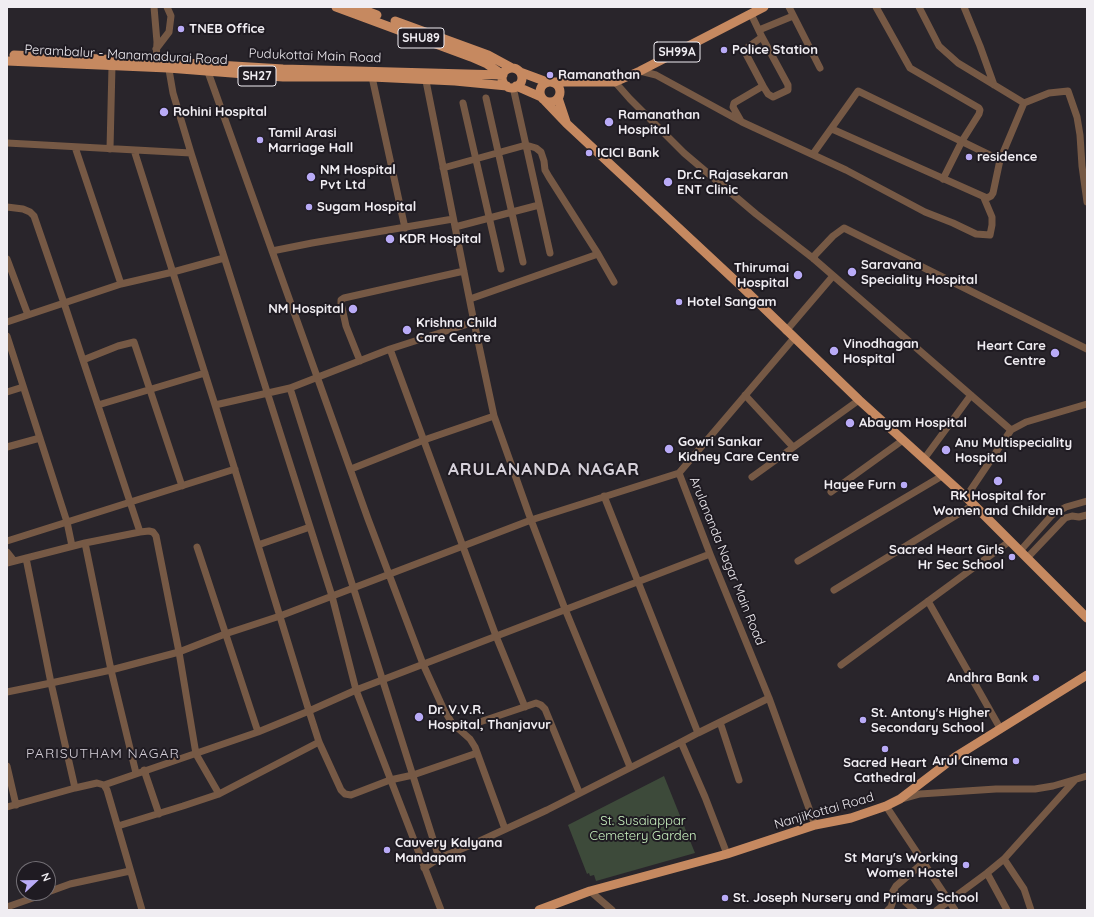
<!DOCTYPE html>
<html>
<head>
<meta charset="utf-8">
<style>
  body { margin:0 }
  #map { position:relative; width:1094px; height:917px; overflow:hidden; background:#29252b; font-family:Quicksand,sans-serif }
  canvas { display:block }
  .frame { position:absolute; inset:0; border:8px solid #f0edf2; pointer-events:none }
  .north { position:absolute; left:16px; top:861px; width:40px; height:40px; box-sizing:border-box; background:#1f1b22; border:1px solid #736f75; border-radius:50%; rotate:68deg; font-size:11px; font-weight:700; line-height:16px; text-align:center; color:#f0edf2 }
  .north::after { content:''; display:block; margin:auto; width:14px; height:18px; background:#b9abf7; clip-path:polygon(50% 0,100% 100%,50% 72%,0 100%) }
</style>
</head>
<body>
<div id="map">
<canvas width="1094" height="917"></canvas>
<div class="frame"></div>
<div class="north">N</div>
</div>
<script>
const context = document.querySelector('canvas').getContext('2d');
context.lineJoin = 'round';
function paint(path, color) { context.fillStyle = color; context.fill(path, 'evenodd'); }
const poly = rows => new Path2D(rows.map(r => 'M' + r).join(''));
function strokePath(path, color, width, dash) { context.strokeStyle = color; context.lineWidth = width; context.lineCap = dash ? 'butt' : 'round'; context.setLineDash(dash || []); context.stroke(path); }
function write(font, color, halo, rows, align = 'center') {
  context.font = font + ' Quicksand,sans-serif'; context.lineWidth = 4; context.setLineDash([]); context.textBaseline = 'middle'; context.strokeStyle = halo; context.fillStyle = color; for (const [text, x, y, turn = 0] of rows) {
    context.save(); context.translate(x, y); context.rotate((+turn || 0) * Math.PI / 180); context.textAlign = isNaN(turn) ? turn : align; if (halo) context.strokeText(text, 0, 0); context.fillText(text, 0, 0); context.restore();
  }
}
paint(poly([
  [664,776,695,853,596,881,594,875,590,876,589,873,587,874,568,825]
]), '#3d4a3a');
strokePath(poly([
  [154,7,157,42,156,61],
  [789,7,820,68],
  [876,7,910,68,979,108,980,110,979,114,962,141,943,179],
  [919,7,939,46,958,63,1024,103],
  [964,7,980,46,994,85],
  [759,30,793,16],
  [762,37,788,85,788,90,773,97,768,94,763,86],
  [156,49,169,32,171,16,167,7],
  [168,64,173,93,191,153,332,596,356,690,441,910],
  [640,71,656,75,742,122,846,170,925,212,953,223,976,234,990,235,992,225,992,217,984,198],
  [208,72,368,519,423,664,444,710,452,723,470,739,475,747,505,829],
  [425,76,474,322,494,416,531,520,565,609,630,767],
  [372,77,405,228],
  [615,82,630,99,684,153,756,214,814,259,1011,430],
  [513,87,550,253],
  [486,98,523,262],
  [463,103,501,269],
  [741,121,733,107,734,103,763,86,745,52,748,47,762,37,751,14],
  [832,129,987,198,991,196,993,193,1000,160,1024,103,1049,93,1068,91,1077,117,1080,135,1082,166,1087,202],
  [7,143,191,153],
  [75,147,121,284],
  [110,149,112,66],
  [134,150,215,405,309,711,319,742,341,790,345,794,351,795,390,780,413,775,477,753],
  [813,154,858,91,1000,160],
  [443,168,526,145,536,148,541,152,544,161,545,170,549,177,598,254,614,282],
  [7,207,23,209,30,212,34,216,64,303,140,532],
  [455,227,539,205],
  [272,251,312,243,453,219],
  [7,259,28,315],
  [814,259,815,255,833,236,844,228,1087,349],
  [470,299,598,254],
  [7,322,121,284,173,272,224,258],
  [786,331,833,276],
  [7,336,67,522,72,546],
  [794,338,679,473,710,554,769,698,815,825],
  [390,349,496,636,525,707],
  [83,360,118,346,134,342,182,486],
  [360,361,346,326,341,303,341,300,344,298,464,271],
  [290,388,439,858],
  [7,392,23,387],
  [745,395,793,447],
  [98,405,205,373],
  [215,405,290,388,390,349,474,322],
  [7,447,40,438],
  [924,459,971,395],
  [351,469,424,440,494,416],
  [752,477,859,400],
  [831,492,903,440],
  [604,496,698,733],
  [966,497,1011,430,1026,422,1087,404],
  [7,541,235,469],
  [85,543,111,670,136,773],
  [258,545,310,527],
  [197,547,258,732],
  [1020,551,1052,515,1066,507,1087,501],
  [7,552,14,561],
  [26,558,51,683,111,670,179,652,225,634,280,616,531,520,679,473],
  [1027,558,1065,518,1072,516,1079,517,1087,515],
  [798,561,942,476],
  [7,563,85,543,140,532,149,531,153,532,156,536,179,652,196,754,219,794],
  [834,590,973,505],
  [928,601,1000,728],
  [841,665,1010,541],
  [7,692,51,683,75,788,97,783,104,785,107,790,142,910],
  [720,722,739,780],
  [459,729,536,703,541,705,545,709,579,792],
  [681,742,705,797,727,854],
  [7,766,16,805],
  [144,770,159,814],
  [104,785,258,732,309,711,356,690,710,554],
  [902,799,920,794,996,789,1035,789,1053,786,1087,776],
  [886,806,955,910],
  [7,807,75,788],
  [118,826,183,806,219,794,319,742],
  [1004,859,1024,889,1031,910],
  [424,868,439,858,471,845,547,810,681,742,698,733,769,698],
  [987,873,1007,910],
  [590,891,612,910],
  [893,891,914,910],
  [48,892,70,884,130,871],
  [7,907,47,893],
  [888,910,891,907,893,901,893,891,896,886,923,863],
  [937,910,987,873,1004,859,1075,780]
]), '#765945', 7);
strokePath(poly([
  [336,7,471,57,487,64,503,75],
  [356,7,377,15],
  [395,21,488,55,512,68],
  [14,55,168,62,283,69,503,75],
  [7,61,168,68,283,77,372,77,455,81,507,86],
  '502 78a10 10 0 1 1 20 0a10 10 0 1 1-20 0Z',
  [520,72,547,82],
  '540 92a10 10 0 1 1 20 0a10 10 0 1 1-20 0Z',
  [554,82,615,82,640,71,764,7],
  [516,86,541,97],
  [558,98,566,122],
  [545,101,566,123,741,286,859,400,966,497,1087,618],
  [539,910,590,891,727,854,815,825,851,818,886,806,900,799,955,757,1087,675]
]), '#c68960', 9);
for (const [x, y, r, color] of [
  [181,29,4,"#b9abf7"],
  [724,50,4,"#b9abf7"],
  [550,75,4,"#b9abf7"],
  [164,112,5,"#b9abf7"],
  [609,122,5,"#b9abf7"],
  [260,140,4,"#b9abf7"],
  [589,153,4,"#b9abf7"],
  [969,157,4,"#b9abf7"],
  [311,177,5,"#b9abf7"],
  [668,182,5,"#b9abf7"],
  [309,207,4,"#b9abf7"],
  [390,239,5,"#b9abf7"],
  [852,272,5,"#b9abf7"],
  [798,275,5,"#b9abf7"],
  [679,302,4,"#b9abf7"],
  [353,309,5,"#b9abf7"],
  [407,330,5,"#b9abf7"],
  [834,351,5,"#b9abf7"],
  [1055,353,5,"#b9abf7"],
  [850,423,5,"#b9abf7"],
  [669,449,5,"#b9abf7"],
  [946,450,5,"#b9abf7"],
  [998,481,5,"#b9abf7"],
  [904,485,4,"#b9abf7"],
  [1012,557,4,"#b9abf7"],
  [1036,678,4,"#b9abf7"],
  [419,717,5,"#b9abf7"],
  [863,720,4,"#b9abf7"],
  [885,749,4,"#b9abf7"],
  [1016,761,4,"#b9abf7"],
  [387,850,4,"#b9abf7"],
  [966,865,4,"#b9abf7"],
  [725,898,4,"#b9abf7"]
]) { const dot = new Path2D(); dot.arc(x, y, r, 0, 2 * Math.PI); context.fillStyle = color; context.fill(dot); strokePath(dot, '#1f1b22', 1.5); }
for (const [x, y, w] of [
  [421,38,46],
  [677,52,46],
  [257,76,38]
]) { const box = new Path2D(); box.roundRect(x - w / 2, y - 10, w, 20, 3); context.fillStyle = '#1f1b22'; context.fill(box); strokePath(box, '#f0edf2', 1); }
write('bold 12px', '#f0edf2', null, [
  ["SHU89",421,38],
  ["SH99A",677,52],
  ["SH27",257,76]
]);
write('bold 13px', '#f0edf2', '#1f1b22', [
  ["TNEB Office",189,29],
  ["Police Station",732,50],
  ["Ramanathan",558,75],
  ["Rohini Hospital",173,112],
  ["Ramanathan",618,115],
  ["Hospital",618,130],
  ["Tamil Arasi",268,133],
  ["Marriage Hall",268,148],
  ["ICICI Bank",597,153],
  ["residence",977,157],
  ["NM Hospital",320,170],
  ["Pvt Ltd",320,185],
  ["Dr.C. Rajasekaran",677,175],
  ["ENT Clinic",677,190],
  ["Sugam Hospital",317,207],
  ["KDR Hospital",399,239],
  ["Saravana",861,265],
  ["Speciality Hospital",861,280],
  ["Thirumai",789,268,"right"],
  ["Hospital",789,283,"right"],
  ["Hotel Sangam",687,302],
  ["NM Hospital",344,309,"right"],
  ["Krishna Child",416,323],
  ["Care Centre",416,338],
  ["Vinodhagan",843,344],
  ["Hospital",843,359],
  ["Heart Care",1046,346,"right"],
  ["Centre",1046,361,"right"],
  ["Abayam Hospital",859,423],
  ["Gowri Sankar",678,442],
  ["Kidney Care Centre",678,457],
  ["Anu Multispeciality",955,443],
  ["Hospital",955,458],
  ["Hayee Furn",896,485,"right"],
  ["RK Hospital for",998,496,"center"],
  ["Women and Children",998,511,"center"],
  ["Sacred Heart Girls",1004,550,"right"],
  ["Hr Sec School",1004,565,"right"],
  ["Andhra Bank",1028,678,"right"],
  ["Dr. V.V.R.",428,710],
  ["Hospital, Thanjavur",428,725],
  ["St. Antony's Higher",871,713],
  ["Secondary School",871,728],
  ["Arul Cinema",1008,761,"right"],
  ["Sacred Heart",885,763,"center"],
  ["Cathedral",885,778,"center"],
  ["Cauvery Kalyana",395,843],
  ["Mandapam",395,858],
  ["St Mary's Working",958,858,"right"],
  ["Women Hostel",958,873,"right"],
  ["St. Joseph Nursery and Primary School",733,898]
], 'left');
write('13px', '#f0edf2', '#1f1b22', [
  ["Perambalur - Manamadurai Road",126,55,3],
  ["Pudukottai Main Road",315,56,2],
  ["Arulananda Nagar Main Road",727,561,68],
  ["NanjiKottai Road",824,811,-16]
]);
write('13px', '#c9f1bf', '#1f1b22', [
  ["St. Susaiappar",643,821],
  ["Cemetery Garden",643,836]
]);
context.letterSpacing = '1px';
write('14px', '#d5d0d9', '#1f1b22', [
  ["PARISUTHAM NAGAR",103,754]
]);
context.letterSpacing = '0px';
context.letterSpacing = '1px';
write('bold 17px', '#d5d0d9', '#1f1b22', [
  ["ARULANANDA NAGAR",544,470]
]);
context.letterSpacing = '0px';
</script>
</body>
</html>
